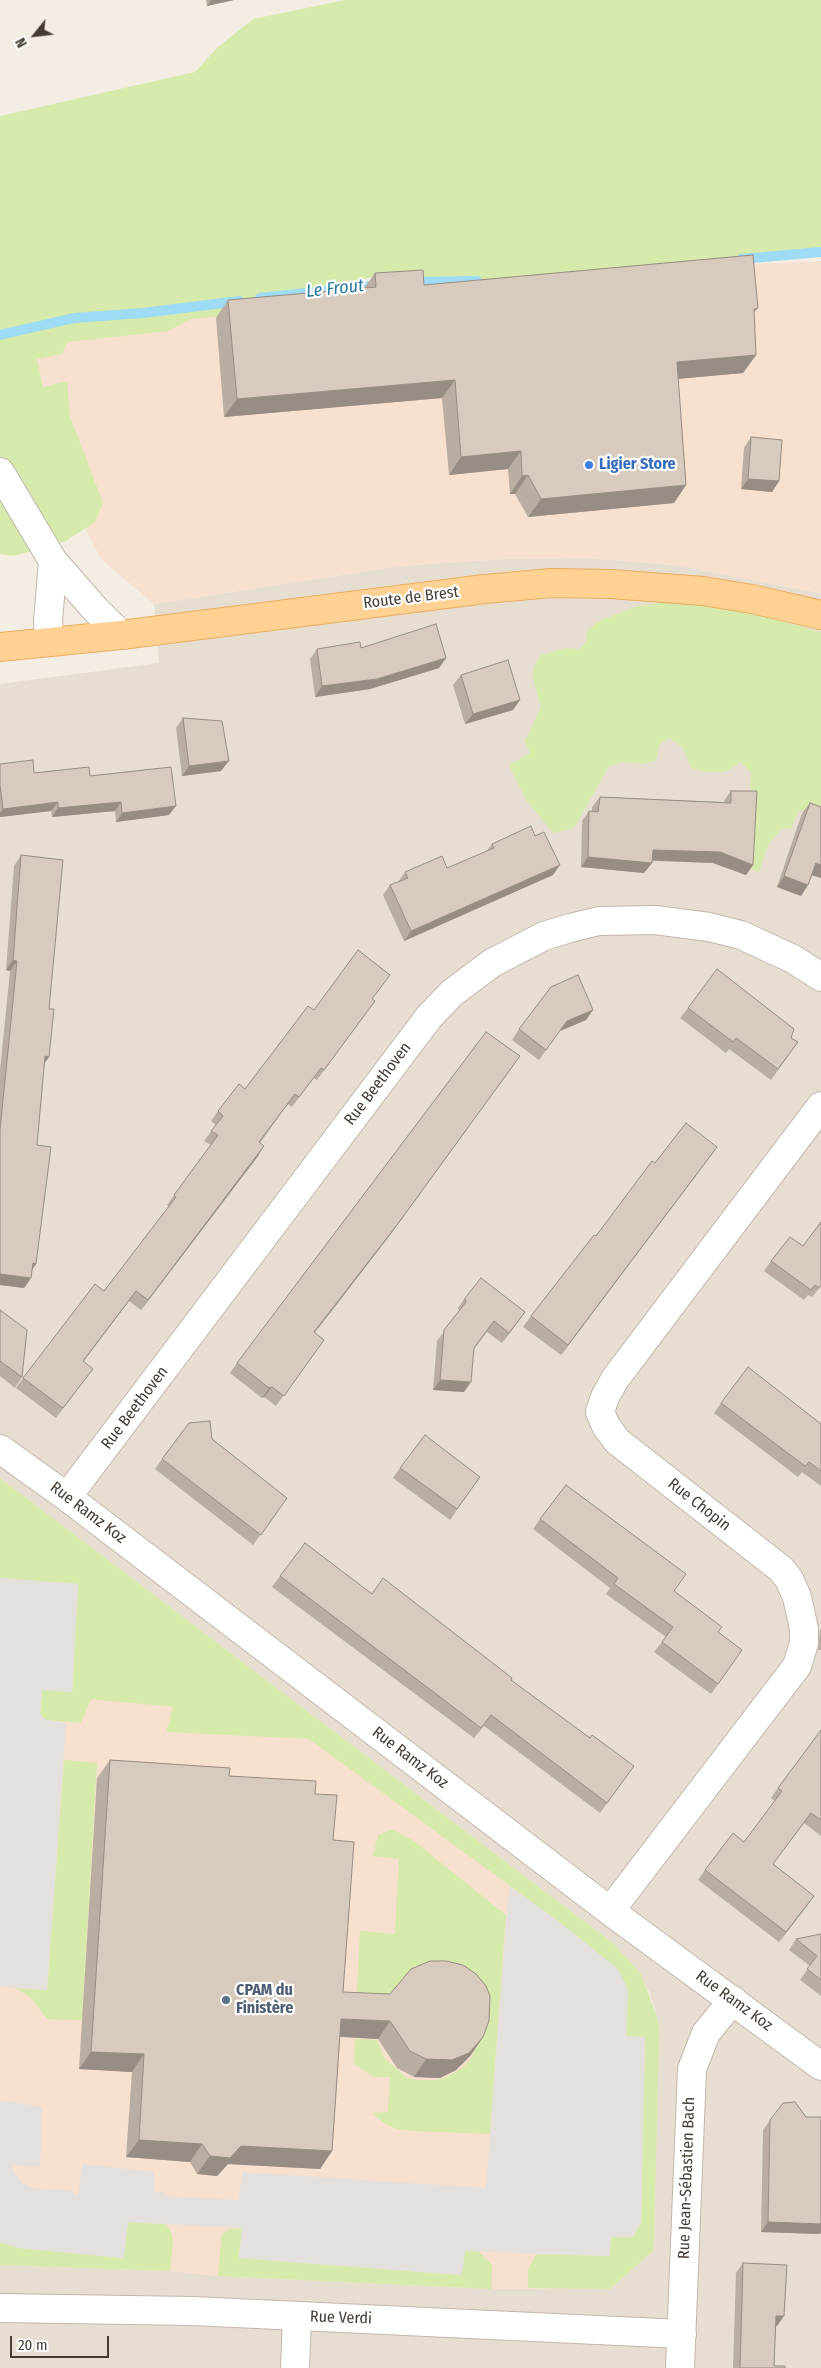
<!DOCTYPE html>
<html>
<head>
<meta charset="utf-8">
<style>
  body { margin:0 }
  #map { position:relative; width:821px; height:2368px; overflow:hidden; background:#f3ede4; font-family:"Fira Sans Condensed",sans-serif }
  canvas { display:block }
  .north { position:absolute; left:10px; top:10px; width:50px; height:50px; -webkit-text-stroke:4px #fff; paint-order:stroke; rotate:241deg; font-size:14px; font-weight:700; line-height:20px; text-align:center; color:#463c34 }
  .north::after { content:''; display:block; margin:auto; width:18px; height:22px; background:#463c34; clip-path:polygon(50% 0,100% 100%,50% 72%,0 100%) }
  .scale { position:absolute; left:10px; top:2336px; width:99px; height:22px; box-sizing:border-box; border:2px solid #463c34; border-top:0; padding-left:6px; font-size:15px; line-height:18px; white-space:nowrap; color:#463c34; -webkit-text-stroke:4px #fff; paint-order:stroke }
</style>
</head>
<body>
<div id="map">
<canvas width="821" height="2368"></canvas>
<div class="north">N</div>
<div class="scale">20 m</div>
</div>
<script>
const context = document.querySelector('canvas').getContext('2d');
context.lineJoin = 'round';
function paint(path, color) { context.fillStyle = color; context.fill(path, 'evenodd'); }
const poly = rows => new Path2D(rows.map(r => 'M' + r).join(''));
function strokePath(path, color, width, dash) { context.strokeStyle = color; context.lineWidth = width; context.lineCap = dash ? 'butt' : 'round'; context.setLineDash(dash || []); context.stroke(path); }
function write(font, color, halo, rows, align = 'center') {
  context.font = font + ' "Fira Sans Condensed",sans-serif'; context.lineWidth = 4.5; context.setLineDash([]); context.textBaseline = 'middle'; context.strokeStyle = halo; context.fillStyle = color; for (const [text, x, y, turn = 0] of rows) {
    context.save(); context.translate(x, y); context.rotate((+turn || 0) * Math.PI / 180); context.textAlign = isNaN(turn) ? turn : align; if (halo) context.strokeText(text, 0, 0); context.fillText(text, 0, 0); context.restore();
  }
}
paint(poly([
  [586,558,676,565,821,593,821,2368,0,2368,0,2265,170,2271,218,2276,491,2289,610,2289,653,2251,658,2056,658,2020,649,1991,614,1944,0,1478,0,684,159,663,154,604,400,566,503,559]
]), '#e7ded2');
paint(poly([
  [821,261,821,593,676,565,586,558,503,559,400,566,154,604,101,559,19,398,7,340,58,328,741,273,755,264],
  [0,1478,614,1944,641,1974,658,2020,659,2034,654,2243,653,2251,610,2289,491,2289,218,2276,170,2271,0,2265]
]), '#f7e0ce');
paint(poly([
  [345,0,821,0,821,255,415,299,381,276,354,281,357,303,191,319,168,331,68,342,62,354,37,359,43,387,67,381,70,416,103,503,95,522,66,541,14,556,0,554,0,116,195,72,217,48,253,19],
  [674,601,749,612,821,632,821,807,799,811,791,829,782,828,768,845,759,873,749,868,751,773,741,762,725,772,707,772,691,768,683,748,669,738,659,745,656,761,643,764,624,762,609,766,574,828,553,833,526,800,509,765,530,753,525,741,541,707,533,678,534,666,541,655,566,648,580,649,586,641,587,631,597,622,637,606],
  [0,1478,614,1944,641,1974,658,2020,659,2034,654,2243,653,2251,610,2289,528,2288,528,2270,536,2254,609,2256,611,2237,641,2223,645,2038,626,2036,628,1997,558,1921,309,1739,166,1732,173,1707,91,1699,81,1723,46,1720,40,1714,42,1690,72,1692,78,1584,0,1578],
  [64,1760,97,1763,82,2020,47,2019,32,1999,16,1988,47,1990],
  [392,1829,414,1841,506,1915,490,2134,415,2131,396,2129,385,2124,372,2113,388,2112,390,2077,374,2077,354,2064,355,2039,377,2040,385,2059,406,2077,415,2080,435,2080,447,2077,462,2068,470,2060,479,2042,399,1984,388,1995,356,2007,360,1931,395,1934,399,1859,373,1856,378,1835],
  [128,2222,166,2224,171,2231,173,2241,170,2271,0,2265,0,2242,19,2248,123,2258],
  [242,2228,239,2258,461,2275,465,2251,478,2251,492,2265,491,2289,218,2276,222,2234,229,2229]
]), '#d6eaab');
paint(poly([
  [0,1578,78,1584,72,1692,42,1690,40,1714,46,1720,66,1723,47,1990,0,1987],
  [509,1886,558,1921,618,1969,628,1989,626,2036,645,2037,641,2223,633,2237,611,2237,610,2256,465,2251,462,2275,239,2258,242,2228,128,2222,124,2258,19,2248,0,2242,0,2100,42,2107,40,2167,13,2165,12,2170,23,2184,33,2188,69,2190,78,2195,82,2164,154,2172,154,2192,165,2193,165,2196,239,2200,242,2172,486,2188]
]), '#e4e0dd');
strokePath(poly([
  [741,259,821,252],
  [412,282,477,281],
  [260,298,380,285],
  [0,335,74,318,143,313,239,301]
]), '#9ddcf4', 10);
const minor = poly([
  [0,472,53,561,95,609,121,635],
  [49,642,48,621,53,561],
  [0,1449,67,1497,610,1911,821,2066],
  [67,1497,429,1017,452,993,492,963,544,936,570,928,599,921,655,920,709,927,741,935,793,959,821,977],
  [610,1911,797,1666,804,1643,804,1629,797,1597,789,1579,781,1569,617,1441,606,1426,600,1412,605,1397,615,1379,821,1106],
  [0,2308,193,2311,682,2334],
  [295,2368,297,2316],
  [680,2368,692,2069,706,2033,733,2000]
]);
const major = poly([
  [0,647,121,635,485,589,551,583,611,584,703,591,752,599,821,615]
]);
strokePath(minor, '#c2b6aa', 30);
strokePath(major, '#e9ac5c', 30);
strokePath(minor, '#fff', 28);
strokePath(major, '#ffd192', 28);
paint(poly([
  [206,0,234,0,207,6],
  [375,273,424,285,758,308,754,313,756,355,743,373,678,379,686,485,674,503,528,517,515,494,510,494,508,469,449,475,442,398,224,417,216,318,228,300,364,288],
  [751,437,779,481,772,492,741,489,744,448],
  [361,648,446,658,439,668,370,689,315,697,310,659,317,649],
  [461,675,513,710,465,724,453,685],
  [183,718,221,771,182,776,176,728],
  [0,764,34,773,90,776,169,815,116,822,115,811,52,817,51,811,0,817],
  [731,791,753,865,746,875,713,863,652,861,652,863,644,873,581,867,582,821,589,811,592,811,592,807,600,797,724,802,724,801],
  [810,803,821,807,821,878,812,875,808,885,801,896,777,887,802,813],
  [492,844,553,875,404,941,383,895,390,885,398,882,405,872,447,868,486,852],
  [21,855,44,1064,37,1145,36,1264,32,1270,31,1278,24,1288,0,1285,0,1070,10,971,6,970,14,866],
  [372,999,375,1001,317,1080,314,1078,292,1107,288,1104,260,1143,258,1156,141,1310,129,1301,83,1362,93,1369,56,1418,16,1388,23,1378,104,1291,169,1207,167,1205,211,1145,204,1141,216,1125,211,1121,218,1111,245,1089,314,1010],
  [688,1008,791,1038,798,1042,771,1080,729,1049,726,1053,680,1018],
  [593,1010,586,1020,560,1031,539,1060,512,1040,519,1029],
  [717,1147,561,1355,523,1327,531,1316,655,1163],
  [821,1222,821,1286,812,1297,808,1295,804,1300,764,1271,771,1261,803,1246],
  [390,1235,314,1333,324,1340,276,1406,264,1397,262,1398,230,1373,237,1363],
  [465,1298,525,1312,502,1343,487,1332,474,1349,464,1392,433,1390,437,1341,459,1311,458,1308],
  [0,1310,22,1377,15,1388,0,1376],
  [721,1403,821,1424,821,1486,802,1472,798,1477,714,1413],
  [212,1439,287,1498,253,1545,155,1469,162,1459],
  [400,1468,480,1477,450,1520,393,1478],
  [540,1519,674,1591,718,1633,742,1650,711,1694,654,1652,666,1637,606,1594,610,1588,533,1529],
  [280,1576,372,1594,590,1738,634,1766,600,1813,484,1726,474,1738,272,1587],
  [821,1629,821,1650,818,1650,820,1630],
  [821,1730,821,1836,804,1823,773,1864,814,1896,779,1942,698,1880,705,1870,744,1842,775,1801,771,1798,778,1788],
  [110,1760,229,1776,315,1794,333,1840,343,1992,471,2055,456,2070,440,2078,414,2077,397,2068,378,2039,340,2037,332,2151,320,2169,228,2164,217,2176,197,2174,190,2162,126,2157,132,2072,79,2069,97,1778],
  [821,1934,821,1996,800,1980,810,1966,789,1950,796,1939],
  [783,2103,820,2234,761,2232,763,2130],
  [743,2263,777,2326,776,2326,774,2366,785,2368,733,2368,736,2273]
]), '#baaea2');
paint(poly([
  [211,0,234,0,207,6],
  [756,355,743,373,664,380,677,362],
  [455,380,442,398,224,417,237,399],
  [521,451,508,469,449,475,461,457],
  [528,475,515,494,510,494,522,476],
  [748,479,779,481,772,492,741,489],
  [686,485,674,503,528,517,541,499],
  [446,658,439,668,370,689,315,697,322,686],
  [520,700,513,710,465,724,473,714],
  [229,761,221,771,182,776,189,766],
  [58,802,51,811,0,817,0,813,3,809],
  [121,802,115,811,52,817,58,808],
  [176,806,169,815,116,822,122,813],
  [653,850,720,852,753,865,746,875,713,863,646,860],
  [588,857,652,863,644,873,581,867],
  [816,863,821,865,821,878,808,874],
  [560,865,553,875,404,941,411,931],
  [784,876,808,885,801,896,777,887],
  [13,960,17,961,10,971,6,970],
  [593,1010,586,1020,560,1031,539,1060,567,1021],
  [45,1056,49,1057,42,1067],
  [520,1056,390,1235,307,1343],
  [264,1146,258,1156,141,1310,148,1300],
  [717,1147,710,1157,561,1355,568,1345],
  [33,1263,36,1264,29,1274],
  [0,1274,31,1278,24,1288,0,1285],
  [136,1291,129,1301,76,1371,83,1361],
  [525,1312,518,1322,502,1343,509,1333],
  [440,1380,471,1382,464,1392,433,1390],
  [272,1387,264,1397,262,1398,269,1388],
  [814,1896,807,1906,779,1942,786,1932],
  [341,2019,390,2021,378,2039,329,2036],
  [483,2037,471,2055,456,2070,440,2078,414,2077,426,2059],
  [91,2052,144,2054,132,2072,79,2069],
  [139,2140,202,2144,190,2162,126,2157],
  [241,2146,332,2151,320,2169,228,2164,217,2176,197,2174,210,2156],
  [768,2222,821,2224,821,2232,820,2234,761,2232],
  [776,2316,784,2316,777,2326,769,2326]
]), '#978d84');
const building = poly([
  [753,255,758,308,754,309,756,355,677,362,686,485,541,499,528,475,522,476,521,451,461,457,455,380,237,399,228,300,376,287,375,273,423,270,424,285,753,255],
  [751,437,782,440,779,481,748,479,751,437],
  [436,624,446,658,377,679,322,686,317,649,360,642,361,648,436,624],
  [508,660,520,700,473,714,461,675,508,660],
  [183,718,222,721,229,761,189,766,183,718],
  [33,760,34,773,89,767,90,776,171,767,176,806,122,813,121,802,58,808,58,802,3,809,0,785,0,764,33,760],
  [731,791,757,791,753,865,720,852,653,850,652,863,588,857,589,811,598,812,600,797,731,803,731,791],
  [810,803,821,807,821,865,816,863,808,885,784,876,810,803],
  [531,826,535,836,544,832,560,865,411,931,390,885,408,878,405,872,442,856,447,868,494,848,492,844,531,826],
  [21,855,63,860,49,1009,54,1009,49,1057,45,1056,37,1145,51,1147,36,1264,33,1263,31,1278,0,1274,0,1130,17,961,13,960,21,855],
  [358,950,390,975,372,999,375,1001,324,1070,321,1068,299,1097,295,1094,259,1142,264,1146,148,1300,136,1291,83,1361,93,1369,63,1408,23,1378,95,1284,104,1291,176,1197,174,1195,218,1135,211,1131,223,1116,218,1111,239,1084,245,1089,308,1006,314,1010,358,950],
  [717,969,794,1029,791,1038,798,1042,778,1069,736,1038,733,1042,688,1008,717,969],
  [578,975,593,1010,567,1021,546,1050,519,1029,551,987,578,975],
  [486,1032,520,1056,397,1225,314,1332,324,1340,284,1396,272,1387,269,1388,237,1363,486,1032],
  [686,1123,717,1147,568,1345,531,1316,594,1235,596,1236,652,1161,655,1163,686,1123],
  [821,1222,821,1285,819,1288,815,1285,811,1290,771,1261,790,1237,803,1246,821,1222],
  [481,1278,525,1312,509,1333,494,1321,474,1348,471,1382,440,1380,444,1330,466,1302,465,1298,481,1278],
  [0,1310,27,1330,22,1377,0,1361,0,1310],
  [748,1367,821,1424,821,1471,809,1462,805,1466,721,1403,748,1367],
  [210,1421,212,1439,287,1498,261,1535,162,1459,189,1423,210,1421],
  [425,1435,480,1477,457,1509,400,1468,425,1435],
  [566,1485,686,1574,674,1591,722,1627,718,1632,742,1650,718,1684,662,1642,673,1627,614,1584,618,1578,540,1519,566,1485],
  [305,1543,372,1594,383,1578,512,1678,511,1680,590,1738,592,1735,634,1766,607,1803,491,1715,481,1728,280,1576,305,1543],
  [821,1730,821,1820,811,1813,773,1864,814,1896,786,1932,705,1870,733,1833,744,1842,782,1791,778,1788,821,1730],
  [110,1760,230,1768,229,1776,316,1781,315,1794,337,1795,333,1840,354,1842,343,1992,390,1994,411,1969,430,1961,446,1961,463,1965,476,1974,486,1986,490,1996,489,2021,483,2037,469,2053,452,2060,426,2059,410,2051,390,2021,341,2019,332,2151,241,2146,230,2158,210,2156,202,2144,139,2140,144,2054,91,2052,110,1760],
  [821,1934,821,1980,807,1969,817,1956,796,1939,821,1934],
  [795,2102,806,2117,821,2117,821,2224,768,2222,770,2120,783,2103,795,2102],
  [743,2263,787,2265,784,2316,776,2316,774,2366,785,2366,785,2368,740,2368,743,2263]
]);
paint(building, '#d8cabc');
strokePath(building, '#978d84', 1);
for (const [x, y, r, color] of [
  [589,465,5,"#3f7fe0"],
  [226,2000,5,"#5c6f8a"]
]) { const dot = new Path2D(); dot.arc(x, y, r, 0, 2 * Math.PI); context.fillStyle = color; context.fill(dot); strokePath(dot, '#fff', 2); }
write('bold 16px', '#366cbe', '#fff', [
  ["Ligier Store",599,465]
], 'left');
write('16px', '#463c34', '#fff', [
  ["Route de Brest",411,598,-7],
  ["Rue Beethoven",378,1084,-53],
  ["Rue Beethoven",135,1408,-53],
  ["Rue Chopin",699,1505,38],
  ["Rue Ramz Koz",88,1513,37],
  ["Rue Ramz Koz",410,1758,37],
  ["Rue Ramz Koz",734,2001,36],
  ["Rue Jean-Sébastien Bach",687,2178,-88],
  ["Rue Verdi",341,2318,2]
]);
write('bold 16px', '#4e5e75', '#fff', [
  ["CPAM du",236,1991],
  ["Finistère",236,2009]
], 'left');
write('italic 18px', '#257a9e', '#fff', [
  ["Le Frout",335,289,-6]
]);
</script>
</body>
</html>
